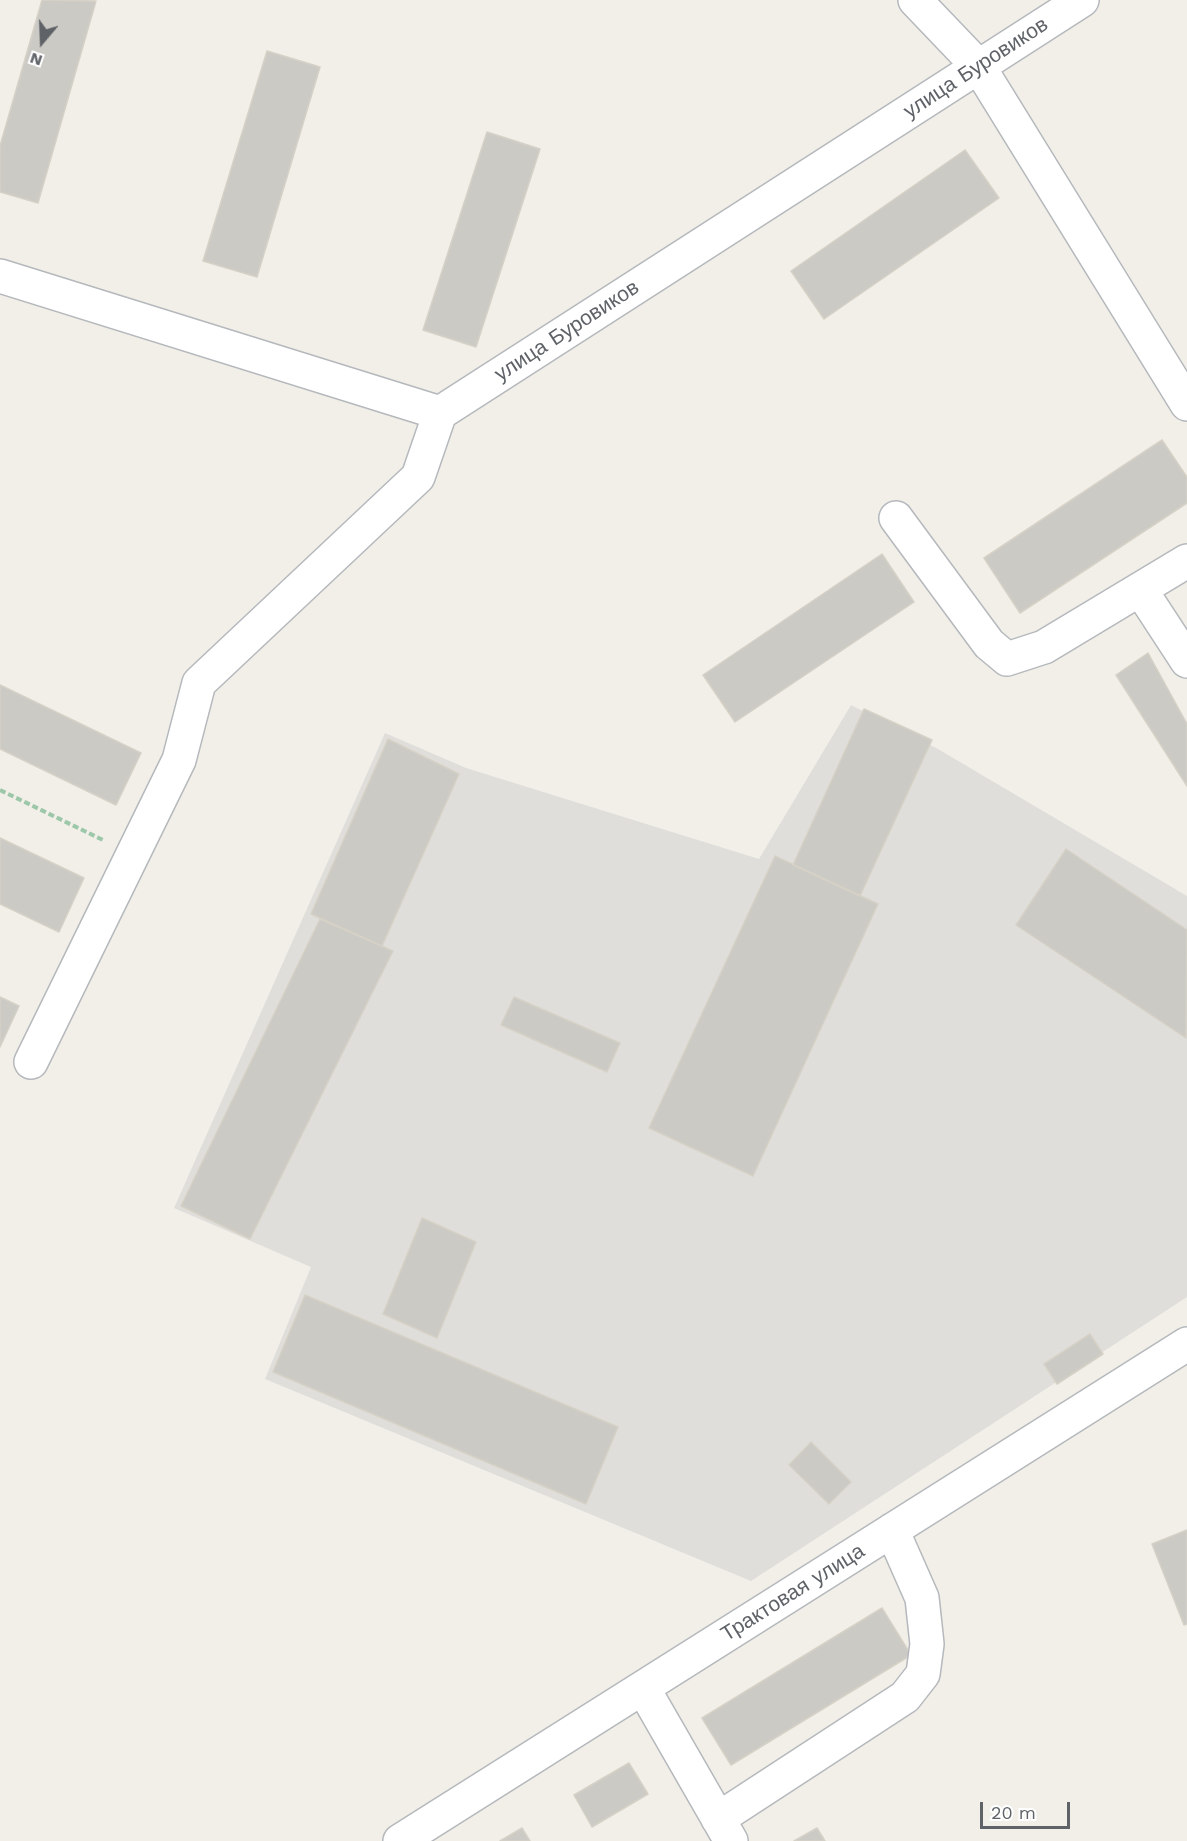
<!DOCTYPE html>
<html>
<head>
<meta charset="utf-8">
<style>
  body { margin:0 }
  #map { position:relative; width:1187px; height:1841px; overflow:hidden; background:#f1efe8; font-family:"Work Sans",sans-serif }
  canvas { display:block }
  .north { position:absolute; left:12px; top:12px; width:60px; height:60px; -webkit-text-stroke:4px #fff; paint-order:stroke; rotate:199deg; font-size:16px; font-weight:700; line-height:24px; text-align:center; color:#5f6368 }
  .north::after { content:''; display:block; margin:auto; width:21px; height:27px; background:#5f6368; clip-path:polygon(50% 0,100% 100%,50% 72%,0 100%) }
  .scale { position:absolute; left:980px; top:1802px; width:90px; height:27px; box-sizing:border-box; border:3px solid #5f6368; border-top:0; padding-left:8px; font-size:18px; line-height:21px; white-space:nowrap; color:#5f6368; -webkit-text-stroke:4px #fff; paint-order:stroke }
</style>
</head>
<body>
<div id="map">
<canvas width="1187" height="1841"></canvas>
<div class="north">N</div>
<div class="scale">20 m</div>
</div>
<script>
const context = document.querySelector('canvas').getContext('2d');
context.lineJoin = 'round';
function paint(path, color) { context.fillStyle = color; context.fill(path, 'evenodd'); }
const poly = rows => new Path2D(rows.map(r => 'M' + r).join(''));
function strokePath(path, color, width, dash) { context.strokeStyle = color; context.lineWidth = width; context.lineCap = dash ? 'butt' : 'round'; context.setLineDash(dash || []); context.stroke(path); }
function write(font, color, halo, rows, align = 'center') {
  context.font = font + ' "Work Sans",sans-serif'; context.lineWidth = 4.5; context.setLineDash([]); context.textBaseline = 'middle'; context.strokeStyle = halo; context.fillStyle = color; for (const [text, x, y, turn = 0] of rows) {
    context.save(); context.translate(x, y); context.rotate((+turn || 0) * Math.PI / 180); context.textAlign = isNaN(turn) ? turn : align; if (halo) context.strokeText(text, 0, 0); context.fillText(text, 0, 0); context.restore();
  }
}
paint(poly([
  [851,705,938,749,1187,896,1187,1297,751,1581,265,1379,311,1267,174,1208,385,733,466,768,759,859]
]), '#e0deda');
const building = poly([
  [42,0,96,1,38,203,0,192,0,146,42,0],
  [267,51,320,67,257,277,203,261,267,51],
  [487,132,540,149,476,347,423,330,487,132],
  [965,150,999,198,824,319,791,271,965,150],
  [1162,440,1187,477,1187,503,1020,613,984,558,1162,440],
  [882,554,914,602,735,722,703,675,882,554],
  [1148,653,1187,724,1187,786,1116,675,1148,653],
  [0,685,141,753,116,805,0,749,0,685],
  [864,709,932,740,860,896,793,865,864,709],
  [388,739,459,774,382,946,311,914,388,739],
  [0,838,84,878,59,932,0,904,0,838],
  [1066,849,1187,930,1186,1038,1016,925,1066,849],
  [775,856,878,904,753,1176,649,1128,775,856],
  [320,919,393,951,250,1239,181,1206,320,919],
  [0,997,19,1006,0,1047,0,997],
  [514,997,620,1043,607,1072,501,1025,514,997],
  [422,1218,476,1242,437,1338,383,1314,422,1218],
  [305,1295,618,1427,586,1504,273,1372,305,1295],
  [1090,1334,1103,1354,1057,1384,1044,1364,1090,1334],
  [811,1442,851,1482,829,1504,789,1465,811,1442],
  [1187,1530,1187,1624,1184,1625,1152,1544,1187,1530],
  [882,1608,911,1655,731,1765,702,1718,882,1608],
  [629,1763,648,1794,592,1827,574,1795,629,1763],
  [522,1828,530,1841,500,1841,522,1828],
  [817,1828,825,1841,794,1841,817,1828]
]);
paint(building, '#cccac5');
strokePath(building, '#d6d1c6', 1.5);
const minor = poly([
  [915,0,979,67,1187,404],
  [0,276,440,413,1082,0],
  [896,518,989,644,1007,659,1044,647,1187,561],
  [1140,589,1187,661],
  [31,1062,179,760,199,683,418,477,440,413],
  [643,1688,731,1841],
  [718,1819,905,1697,923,1674,927,1644,922,1598,892,1530],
  [400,1841,1187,1344]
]);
strokePath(minor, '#b5b8bc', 36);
strokePath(poly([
  [0,790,105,841]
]), '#9cc7a9', 4, [6, 3]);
strokePath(minor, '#fff', 33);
write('21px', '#5f6368', '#fff', [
  ["улица Буровиков",976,68,-33],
  ["улица Буровиков",567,331,-33],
  ["Трактовая улица",793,1593,-32]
]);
</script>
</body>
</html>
